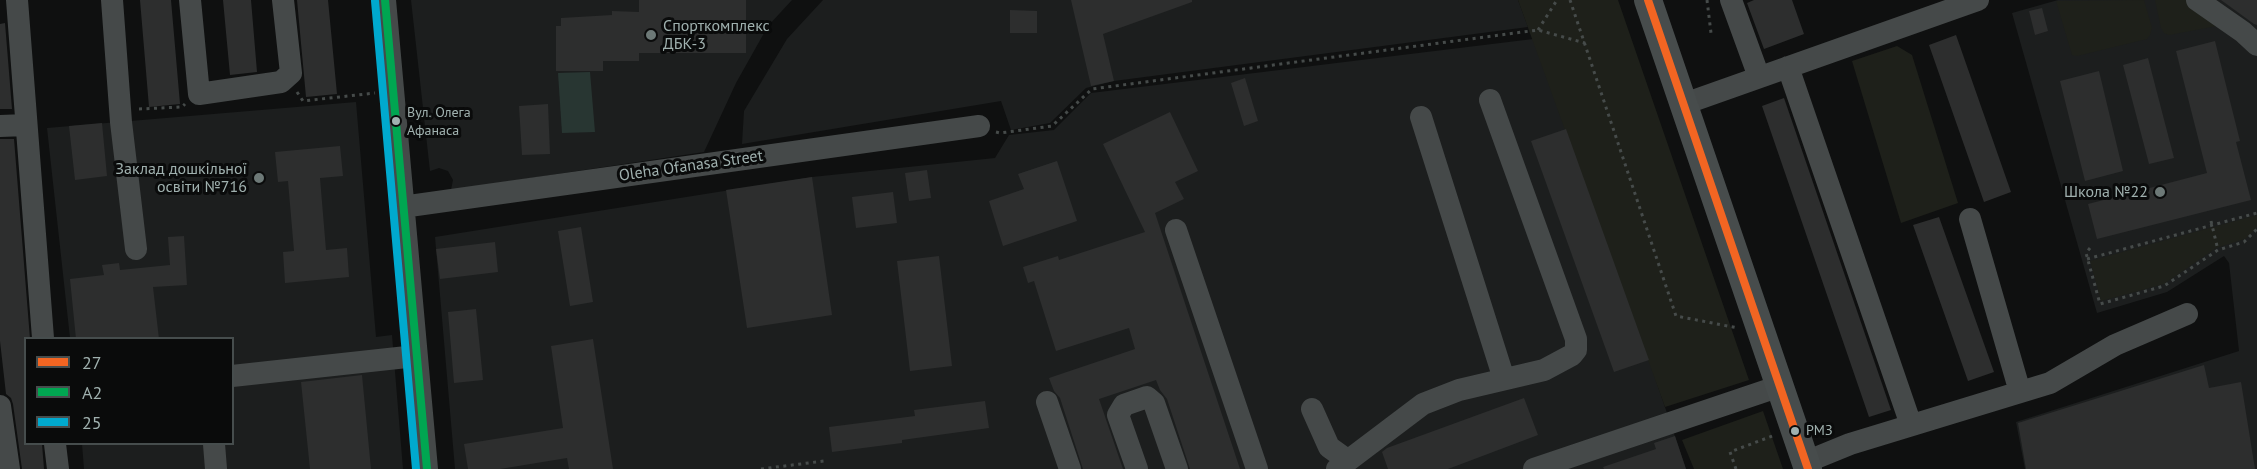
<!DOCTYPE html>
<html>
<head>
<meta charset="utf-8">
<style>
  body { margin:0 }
  #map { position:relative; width:2257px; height:469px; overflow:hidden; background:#0f1010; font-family:"PT Sans",sans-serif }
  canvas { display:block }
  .legend { position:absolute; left:24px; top:337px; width:210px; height:108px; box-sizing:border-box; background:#0a0b0b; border:2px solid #464d4d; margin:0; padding:8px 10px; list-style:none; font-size:18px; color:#a0b1af }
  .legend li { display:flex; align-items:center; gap:12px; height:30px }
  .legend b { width:30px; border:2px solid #464d4d }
</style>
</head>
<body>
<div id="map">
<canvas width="2257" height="469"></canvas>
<ul class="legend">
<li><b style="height:8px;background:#f26522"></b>27</li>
<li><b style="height:8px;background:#00a651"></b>А2</li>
<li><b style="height:8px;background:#00a9ce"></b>25</li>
</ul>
</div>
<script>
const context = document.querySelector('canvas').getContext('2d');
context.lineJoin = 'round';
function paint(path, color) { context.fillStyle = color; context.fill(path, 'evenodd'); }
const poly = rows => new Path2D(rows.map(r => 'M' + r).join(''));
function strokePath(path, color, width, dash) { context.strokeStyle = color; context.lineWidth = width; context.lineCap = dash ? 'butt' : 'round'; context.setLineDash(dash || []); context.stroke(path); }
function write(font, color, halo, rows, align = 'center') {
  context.font = font + ' "PT Sans",sans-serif'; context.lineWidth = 6; context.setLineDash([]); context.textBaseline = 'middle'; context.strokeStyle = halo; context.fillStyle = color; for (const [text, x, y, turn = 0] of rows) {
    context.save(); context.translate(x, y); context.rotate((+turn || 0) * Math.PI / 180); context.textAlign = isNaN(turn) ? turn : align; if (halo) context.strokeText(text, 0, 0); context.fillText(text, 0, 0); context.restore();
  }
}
paint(poly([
  [411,0,792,0,768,26,736,83,704,152,451,190,453,180,448,171,439,168,430,171],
  [823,0,1518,0,1528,27,1114,81,1086,88,1050,123,1011,130,1001,101,742,144,744,111,787,39],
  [2058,0,2257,0,2257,469,2025,469,2016,422,2239,351,2229,263,2224,256,2167,292,2097,313,2012,13],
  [1533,39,1649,360,1686,469,455,469,435,237,812,177,995,158,1009,135,1054,130,1091,93],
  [356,102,376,337,392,335,403,469,84,469,82,444,232,444,232,338,70,338,47,128]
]), '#1c1e1e');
paint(poly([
  [1518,0,1618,0,1749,380,1665,407],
  [2144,0,2152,28,2150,35,2147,39,2077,56,2072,55,2056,1],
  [2155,0,2186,0,2217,26,2169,35,2164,33,2161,28],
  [1897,46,1912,55,1958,203,1901,223,1852,61],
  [2257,215,2257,227,2245,239,2216,248,2164,284,2101,301,2090,261],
  [1763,411,1783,469,1694,469,1682,440]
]), '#1e201a');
paint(poly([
  [590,72,595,132,562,133,558,73]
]), '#283632');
paint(poly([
  [140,0,171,0,180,104,149,107],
  [223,0,251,0,257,72,230,75],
  [297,0,328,0,337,94,306,97],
  [639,0,746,0,746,53,639,53,639,61,603,61,603,71,556,71,556,26,561,26,561,18,612,15,612,11,639,12],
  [1071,0,1192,0,1192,2,1103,34,1114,81,1091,86],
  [1754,0,1792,0,1804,34,1764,49,1747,3],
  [2221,0,2257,0,2257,25,2254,24],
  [2042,8,2048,31,2035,35,2029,11],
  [1010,10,1037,11,1037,33,1010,33],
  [5,23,12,109,0,109,0,24],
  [1956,35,2011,192,1984,202,1929,45],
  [2215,41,2240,141,2236,142,2251,200,2097,239,2088,204,2207,173,2176,51],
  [2148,58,2174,158,2149,164,2123,65],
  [2099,71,2123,171,2085,181,2060,81],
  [1245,78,1258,121,1244,126,1231,83],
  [1784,98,1891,410,1869,417,1762,106],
  [548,104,550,154,522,155,519,106],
  [1170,112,1198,171,1175,182,1184,199,1155,213,1240,469,1190,469,1167,399,1160,390,1156,380,1099,399,1123,469,1083,469,1060,398,1054,391,1049,378,1135,349,1129,328,1056,351,1034,281,1028,283,1023,267,1058,256,1059,260,1145,232,1103,144],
  [102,123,107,176,75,180,69,126],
  [1566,129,1649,360,1614,372,1531,141],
  [0,139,14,139,30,339,26,339,26,444,42,444,44,469,22,469,13,404,11,398,6,394,0,341],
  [340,146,343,176,320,178,326,250,347,248,349,277,285,283,283,252,294,251,288,181,278,182,275,152],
  [1057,161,1077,221,1003,246,989,201,1024,189,1018,174],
  [927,170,931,198,909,201,905,173],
  [812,177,832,315,747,328,726,190],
  [893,192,897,223,856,228,852,197],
  [1939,217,1994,372,1968,381,1913,225],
  [581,227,593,302,570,306,558,231],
  [184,236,187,285,153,287,159,339,76,339,70,279,104,275,102,265,119,263,120,270,170,265,168,237],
  [495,242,498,272,440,279,436,249],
  [939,256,952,366,910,371,897,261],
  [476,309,483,380,454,383,448,312],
  [593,339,613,469,569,469,567,458,500,469,468,469,464,444,563,428,551,346],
  [2204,365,2209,388,2241,382,2255,469,2026,469,2018,423],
  [362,375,371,469,310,469,301,382],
  [1524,398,1538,435,1448,469,1388,469,1382,452,1387,448],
  [985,401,989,428,902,440,902,443,832,452,829,427,915,416,914,410],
  [1675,436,1686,469,1604,469,1603,467,1656,449,1654,443]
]), '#2d2e2e');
strokePath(poly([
  [1570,0,1676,316,1738,328],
  [1707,0,1711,33],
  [1538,30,1557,0],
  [297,92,303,101,375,93],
  [139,109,182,107,185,104],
  [996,132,1000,133,1052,126,1092,89,1538,30,1585,43],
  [2211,221,2218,250],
  [2090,248,2086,253,2100,304,2164,286,2218,250,2244,242,2257,229],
  [2087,259,2257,213],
  [761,469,824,461],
  [1736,469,1730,452,1775,435]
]), '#464b4a', 3, [3, 4.5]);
strokePath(poly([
  [17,0,43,338],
  [112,0,121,122,136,249],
  [190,0,199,94,281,82,291,73,283,0],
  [385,0,427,469],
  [1731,0,1759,77],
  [2197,0,2243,32,2257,45],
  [1788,67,1911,425],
  [1684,104,1978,0],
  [1421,117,1504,379],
  [0,126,26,125],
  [402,207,979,126],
  [1970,219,2020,392],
  [1176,230,1257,469],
  [232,376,416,356],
  [1047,402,1070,469],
  [0,406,9,469],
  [1312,409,1329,447,1347,460],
  [55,444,58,469],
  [214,444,216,469],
  [1806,462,1850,444,2050,383,2115,345,2187,314],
  [1137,469,1118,415,1124,405,1147,397,1154,403,1177,469],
  [1337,469,1423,404,1459,390,1544,370,1572,355,1576,350,1576,339,1490,100],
  [1534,469,1780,386]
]), '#454949', 22);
strokePath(poly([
  [1648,0,1808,469]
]), '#474c4c', 28);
strokePath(poly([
  [1648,0,1808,469]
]), '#f26522', 8);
strokePath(poly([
  [385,0,427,469]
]), '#00a651', 8);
strokePath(poly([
  [375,1,416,469]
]), '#00a9ce', 8);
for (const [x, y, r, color] of [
  [651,35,6,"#6d7977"],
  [396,121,5,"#a0b1af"],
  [259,178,6,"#6d7977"],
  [2160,192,6,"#6d7977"],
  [1795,431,5,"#a0b1af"]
]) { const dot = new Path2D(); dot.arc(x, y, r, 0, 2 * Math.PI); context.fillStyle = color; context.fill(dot); strokePath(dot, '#0a0b0b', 2); }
write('14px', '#a0b1af', '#0a0b0b', [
  ["Вул. Олега",407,113],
  ["Афанаса",407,131],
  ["РМЗ",1806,431]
], 'left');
write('16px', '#a0b1af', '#0a0b0b', [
  ["Спорткомплекс",663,26,"left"],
  ["ДБК-3",663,44,"left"],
  ["Заклад дошкільної",247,169],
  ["освіти №716",247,187],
  ["Школа №22",2148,192]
], 'right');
write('16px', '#a0b1af', '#0a0b0b', [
  ["Oleha Ofanasa Street",691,166,-8]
]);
</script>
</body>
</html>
